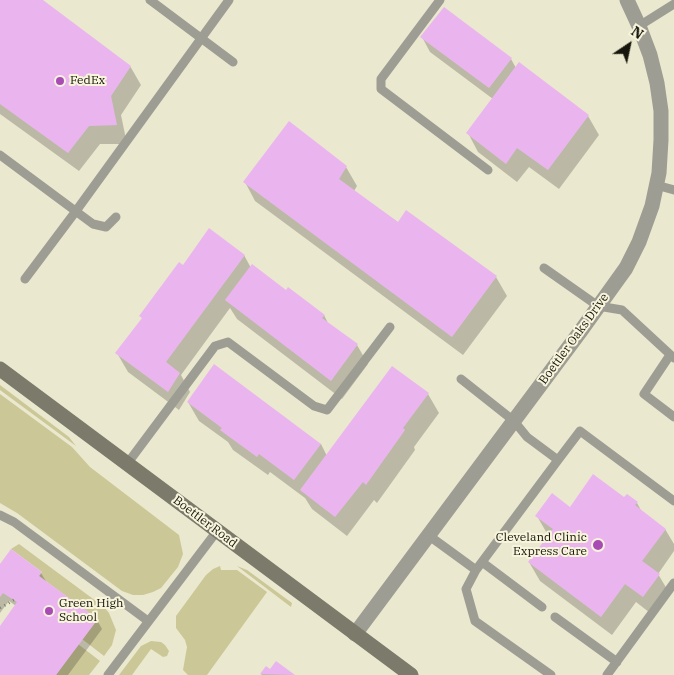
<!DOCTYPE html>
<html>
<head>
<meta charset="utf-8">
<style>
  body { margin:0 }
  #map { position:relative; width:674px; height:675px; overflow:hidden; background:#eae8cf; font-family:"IBM Plex Serif",serif }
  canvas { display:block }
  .north { position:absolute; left:604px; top:20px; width:50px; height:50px; -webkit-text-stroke:4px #f8f5dc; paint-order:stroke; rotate:34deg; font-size:14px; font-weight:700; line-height:20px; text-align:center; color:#16160d }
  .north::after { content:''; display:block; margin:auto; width:18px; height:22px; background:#16160d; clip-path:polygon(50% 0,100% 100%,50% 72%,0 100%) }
</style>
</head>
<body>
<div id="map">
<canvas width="674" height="675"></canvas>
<div class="north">N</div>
</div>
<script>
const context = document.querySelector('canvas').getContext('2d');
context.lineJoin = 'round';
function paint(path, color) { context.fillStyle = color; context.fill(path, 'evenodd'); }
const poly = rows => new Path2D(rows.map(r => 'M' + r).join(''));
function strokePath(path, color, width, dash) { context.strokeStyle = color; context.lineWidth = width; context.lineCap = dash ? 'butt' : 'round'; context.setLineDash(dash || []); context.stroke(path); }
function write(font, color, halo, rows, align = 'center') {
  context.font = font + ' "IBM Plex Serif",serif'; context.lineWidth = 4; context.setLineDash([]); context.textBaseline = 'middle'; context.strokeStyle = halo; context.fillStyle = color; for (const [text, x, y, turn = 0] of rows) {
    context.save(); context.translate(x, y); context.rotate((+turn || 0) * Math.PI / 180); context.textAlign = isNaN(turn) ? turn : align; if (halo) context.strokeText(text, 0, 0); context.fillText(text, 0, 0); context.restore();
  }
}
paint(poly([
  [0,385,69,437,76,446,0,390],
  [0,394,72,447,90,467,179,535,183,554,178,567,161,588,153,592,143,595,133,595,122,591,17,513,0,503],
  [19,544,104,607,109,613,116,630,112,645,104,656,82,639,97,619,39,576,42,572,11,549],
  [220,566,221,570,237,570,267,592,207,675,188,675,183,670,187,647,185,640,176,628,176,616,206,575,213,569],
  [237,566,247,570,292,603,291,607],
  [151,641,161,642,165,645,169,651,167,656,163,657,151,649,132,675,119,675,141,646],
  [78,644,100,661,89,675,56,675]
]), '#ccc797');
paint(poly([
  [0,0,41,0,130,66,141,85,121,115,127,144,100,144,79,171,0,114],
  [422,37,511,59,516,68,588,116,599,135,559,189,529,167,517,182,478,152,468,133,493,99,430,52],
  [289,123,346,167,357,186,354,191,399,223,496,277,507,296,463,355,255,201,245,182],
  [244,255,251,268,324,315,329,325,357,345,368,364,342,399,237,319,230,308,181,375,190,392,179,410,128,372,117,353,143,319,141,316,183,266],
  [428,394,439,413,414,447,415,450,377,503,374,500,347,536,312,509,305,498,270,472,268,475,233,450,228,442,199,421,188,402,321,444,327,456],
  [624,499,637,503,642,512,665,529,674,544,674,551,658,574,670,594,654,616,636,602,612,635,540,581,529,562,549,537,537,516],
  [0,566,41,573,47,583,97,620,102,629,68,675,0,675,0,628,16,606,9,601,0,613],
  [276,662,293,675,261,675,266,668,270,671]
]), '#0003');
paint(poly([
  [0,0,43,0,131,66,111,96,117,125,89,126,68,153,0,104],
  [444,7,512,58,489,88,420,37],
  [519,62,589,115,548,170,517,148,506,164,466,133],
  [289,121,347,166,339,179,398,222,406,210,497,276,452,337,243,182],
  [209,228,245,255,166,362,180,373,168,392,115,353,142,318,139,316,179,262,183,265],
  [252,264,286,290,288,287,325,315,322,318,358,344,331,381,225,300],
  [214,364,321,444,294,480,259,454,257,457,220,430,222,428,187,402],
  [392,366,429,393,403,428,405,430,366,485,363,482,335,517,300,490],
  [593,474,624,497,627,494,638,502,635,505,666,529,642,561,660,574,643,597,625,584,601,617,528,562,553,529,535,516,552,493,570,507],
  [11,549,42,572,39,576,98,619,56,675,0,675,0,626,17,602,3,593,0,597,0,564],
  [276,661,295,675,260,674,266,666,270,669]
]), '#eab5ef');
strokePath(poly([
  [0,608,14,600]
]), '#7f7e6d', 3, [1, 4]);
strokePath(poly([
  [150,0,233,62],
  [440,0,381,79,381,89,488,170],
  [639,26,674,4],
  [0,155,93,224,106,227,116,217],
  [656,185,674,190],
  [544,268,598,306,622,310,674,358],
  [25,279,76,211,229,0],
  [670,355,644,394,674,417],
  [461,379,514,421,527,437,558,460,580,431,674,501],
  [127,464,215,346,228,342,314,406,327,410,390,327],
  [0,515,14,522,148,621],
  [428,535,476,570,466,589,475,621,551,675],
  [482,562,542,607],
  [476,570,558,460],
  [555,617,617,662],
  [108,675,217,531],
  [607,675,674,583]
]), '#9e9d93', 9);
strokePath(poly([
  [355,634,580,332,626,268,639,242,652,206,659,173,661,140,661,111,657,83,650,55,639,26,627,0]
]), '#9e9d93', 15);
strokePath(poly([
  [0,369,411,675]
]), '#7b7a6b', 15);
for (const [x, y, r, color] of [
  [60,81,5,"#a94bb4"],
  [598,545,6,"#a94bb4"],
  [49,611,5,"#a94bb4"]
]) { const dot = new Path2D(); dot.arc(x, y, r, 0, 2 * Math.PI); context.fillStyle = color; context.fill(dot); strokePath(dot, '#f8f5dc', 2); }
write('12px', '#16160d', '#f8f5dc', [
  ["FedEx",70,81],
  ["Cleveland Clinic",587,538,"right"],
  ["Express Care",587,552,"right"],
  ["Green High",59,604],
  ["School",59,618]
], 'left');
write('12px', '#16160d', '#f8f5dc', [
  ["Boettler Oaks Drive",574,339,-54],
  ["Boettler Road",205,522,37]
]);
</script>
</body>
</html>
